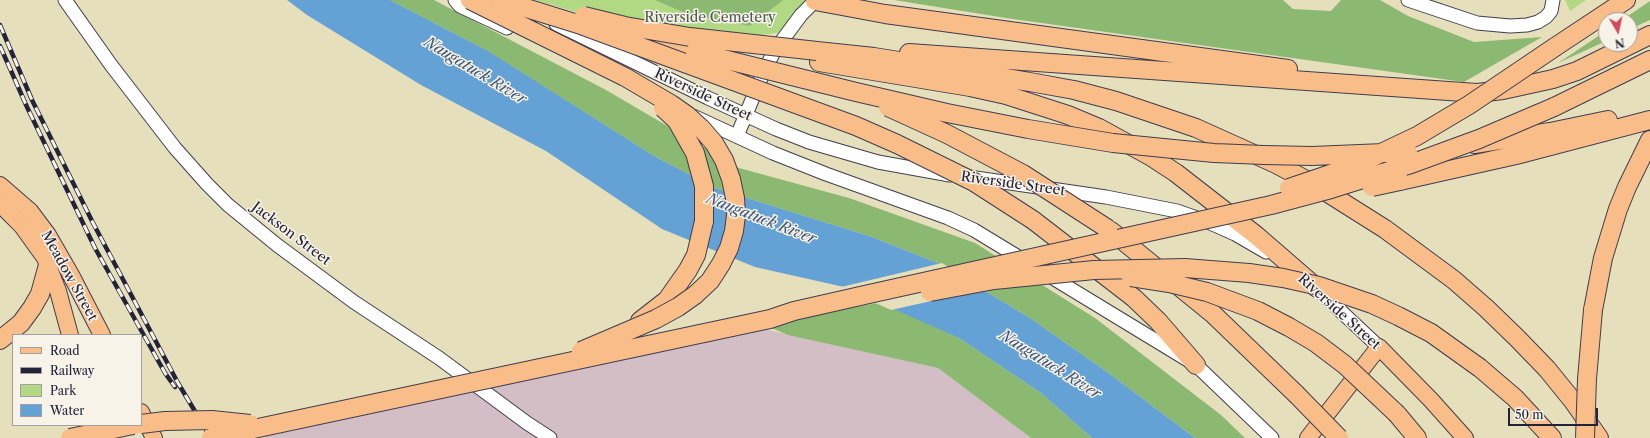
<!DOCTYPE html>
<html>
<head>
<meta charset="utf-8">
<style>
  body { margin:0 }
  #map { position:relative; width:1650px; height:438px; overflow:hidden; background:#e6dfbb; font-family:"Libre Caslon Text",serif }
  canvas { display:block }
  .legend { position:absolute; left:12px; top:334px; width:130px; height:92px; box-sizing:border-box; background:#f7f3e8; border:1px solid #a29fa3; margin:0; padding:5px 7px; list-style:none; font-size:12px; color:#22223b }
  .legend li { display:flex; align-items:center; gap:8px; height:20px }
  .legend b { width:20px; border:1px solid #a29fa3 }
  .north { position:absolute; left:1598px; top:12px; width:40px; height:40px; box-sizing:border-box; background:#f7f3e8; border:1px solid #a29fa3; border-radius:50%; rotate:171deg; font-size:11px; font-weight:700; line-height:16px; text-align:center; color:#22223b }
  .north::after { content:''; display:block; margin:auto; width:14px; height:18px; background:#d1495b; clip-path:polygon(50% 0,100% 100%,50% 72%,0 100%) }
  .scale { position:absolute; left:1508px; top:408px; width:90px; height:18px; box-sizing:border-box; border:2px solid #22223b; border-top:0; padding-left:5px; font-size:12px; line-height:14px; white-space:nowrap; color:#22223b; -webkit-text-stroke:3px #f7f3e8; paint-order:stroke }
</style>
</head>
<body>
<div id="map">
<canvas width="1650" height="438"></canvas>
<ul class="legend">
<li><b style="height:5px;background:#f8bd89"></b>Road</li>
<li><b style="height:5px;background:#22223b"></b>Railway</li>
<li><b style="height:11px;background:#b1d984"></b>Park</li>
<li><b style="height:11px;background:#64a1d5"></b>Water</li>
</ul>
<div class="north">N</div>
<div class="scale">50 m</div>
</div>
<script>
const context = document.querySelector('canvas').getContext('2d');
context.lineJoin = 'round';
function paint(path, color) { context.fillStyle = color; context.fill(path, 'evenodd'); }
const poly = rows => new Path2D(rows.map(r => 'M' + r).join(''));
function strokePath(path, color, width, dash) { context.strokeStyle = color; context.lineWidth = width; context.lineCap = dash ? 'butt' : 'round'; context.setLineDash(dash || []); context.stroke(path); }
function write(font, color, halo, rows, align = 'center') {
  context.font = font + ' "Libre Caslon Text",serif'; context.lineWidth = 3; context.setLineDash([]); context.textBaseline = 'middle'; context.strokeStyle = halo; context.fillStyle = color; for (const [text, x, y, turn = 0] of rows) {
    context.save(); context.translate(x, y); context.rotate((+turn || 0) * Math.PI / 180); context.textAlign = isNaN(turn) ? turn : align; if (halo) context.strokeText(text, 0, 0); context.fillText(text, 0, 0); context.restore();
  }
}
paint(poly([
  [755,327,938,368,1031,438,266,438,263,434]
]), '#d2bec4');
paint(poly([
  [535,0,816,0,789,31,749,37,625,26],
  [1565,0,1586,0,1570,11]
]), '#b1d984');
paint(poly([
  [390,0,434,0,606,90,739,168,849,198,975,243,1095,318,1221,415,1245,438,1195,438,1110,374,1030,318,940,264,872,237,715,188,654,156,484,49],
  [655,0,783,0,750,26,685,13],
  [894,0,1283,0,1293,9,1331,11,1341,0,1380,0,1408,16,1474,42,1542,37,1464,82,1006,18],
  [1650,1,1650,20,1630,29,1630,20,1622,20],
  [1606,31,1606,41,1558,63],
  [883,302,959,338,1041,393,1092,438,1031,438,938,368,788,335,750,319,790,319]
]), '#8cb972');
paint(poly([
  [287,0,390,0,488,51,654,156,715,188,872,237,940,264,1030,318,1110,374,1195,438,1092,438,1041,393,959,338,844,287,755,267,662,229,546,151,421,85,307,15]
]), '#64a1d5');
paint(poly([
  [942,263,987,291,954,296,891,310,844,289,837,288]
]), '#e6dfbb');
const minor = poly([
  [65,0,111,65,175,148,207,184,228,205,277,245,354,302,439,358,527,423,550,438],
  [455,0,460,6,507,28],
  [1408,0,1477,23,1510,26,1527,25,1538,22,1546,17,1551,11,1553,0],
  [556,24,708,98,776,129,809,142,878,162,950,175],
  [693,116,773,153,826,174,948,218,974,230,1196,365,1272,438],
  [737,136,764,71,775,50,801,15,816,0],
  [969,177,1106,197,1177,211,1208,222,1235,234,1266,252],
  [1316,288,1379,347]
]);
const major = poly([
  [0,185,30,211,48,235,71,275,102,335],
  [0,204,22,226,45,258,58,291,70,335],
  [141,412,154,438],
  [1308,438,1379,347,1431,400,1465,438]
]);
const highway = poly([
  [815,1,885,14,1288,69],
  [632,37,695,52],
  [1555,47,1626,0],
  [817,51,874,57,1030,82,1074,90,1116,101,1196,128,1276,164,1312,183,1385,229,1454,280,1486,308,1517,338,1547,369,1573,401,1599,438],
  [909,53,1477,93,1503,90,1553,79,1577,71,1650,35],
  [819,62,970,87,1006,95,1068,115,1099,128,1150,156,1176,173,1257,236,1317,288],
  [1554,107,1650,60],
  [1474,144,1550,132,1608,120],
  [1400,181,1516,155,1650,120],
  [1033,220,1134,298,1158,321,1196,365],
  [1111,231,1213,314,1296,394],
  [1593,310,1603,258,1618,209,1627,187,1650,140],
  [640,321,667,300,688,270,696,255,704,221],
  [0,340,21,323,32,308,40,294,48,265],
  [1480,368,1515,398,1552,438],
  [1397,414,1417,438]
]);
strokePath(minor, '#3f3e4e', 15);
strokePath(major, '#3f3e4e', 18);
strokePath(highway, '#3f3e4e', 20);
strokePath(minor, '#fff', 13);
strokePath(major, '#f8bd89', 16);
strokePath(highway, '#f8bd89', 18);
const rail = poly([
  [0,25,32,100,93,223,178,383,211,438],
  [0,46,27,107,95,248,165,373,175,387]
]);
strokePath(rail, '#22223b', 4.5);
strokePath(rail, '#f7f3e8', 3, [9]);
const highwayBridge = poly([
  [470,0,625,77,671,104,688,116,701,128,714,143,724,160,731,179,735,198,736,215,734,231,729,248,721,264,710,281,695,295,678,307,656,319,581,351],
  [500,0,581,25,856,126,897,144,974,182,1033,220],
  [584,16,625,26,690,37,817,51],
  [695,52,856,92,947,113,1028,129,1113,143,1214,153,1264,155,1312,156,1408,152],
  [888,107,947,134,1023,174,1108,229],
  [663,108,677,121,695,153,704,186,704,221],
  [1372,187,1400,181],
  [1289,188,1354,166,1417,136,1469,105,1555,47],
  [1131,277,1169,283,1207,292,1258,311,1289,327,1316,343,1345,365,1397,414],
  [930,292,994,280,1094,270,1185,268,1249,273,1283,278,1319,286,1372,304,1398,316,1431,333,1480,368],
  [1296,394,1339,438],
  [141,424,165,421,212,420,250,424],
  [70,438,133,425],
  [211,438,770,319,794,311,869,294,1271,205,1331,189,1408,165,1479,139,1554,107],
  [1585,438,1587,379,1593,310]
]);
strokePath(highwayBridge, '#3f3e4e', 20, []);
strokePath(highwayBridge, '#f8bd89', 18);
write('14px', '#4d5951', '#f7f3e8', [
  ["Riverside Cemetery",710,18]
]);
write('14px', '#22223b', '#f7f3e8', [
  ["Riverside Street",703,95,25],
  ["Riverside Street",1013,184,8],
  ["Jackson Street",291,234,37],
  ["Meadow Street",69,276,61],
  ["Riverside Street",1339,312,42]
]);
write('italic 15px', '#3c5579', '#f7f3e8', [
  ["Naugatuck River",475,71,31],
  ["Naugatuck River",761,219,21],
  ["Naugatuck River",1050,365,32]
]);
</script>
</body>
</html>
